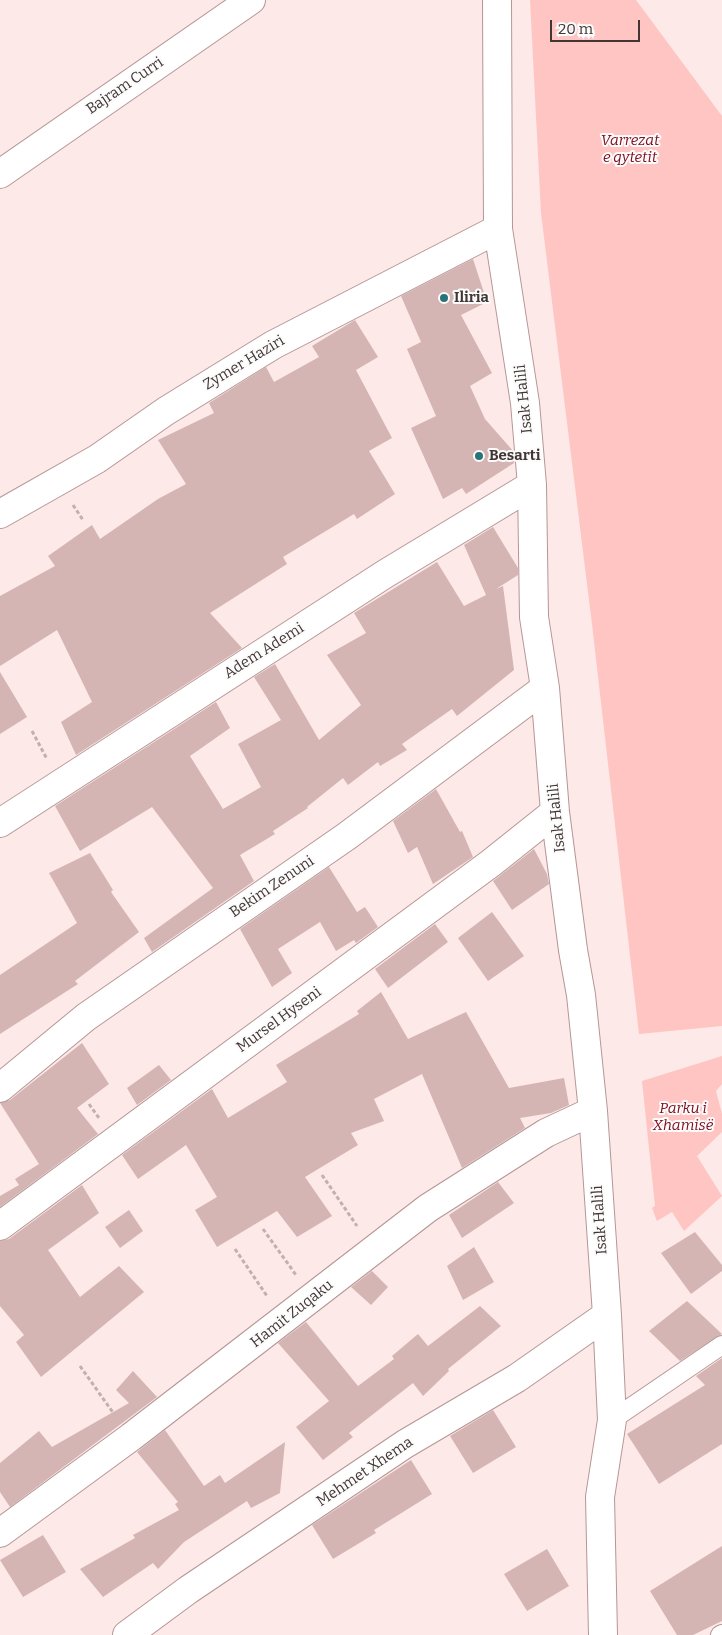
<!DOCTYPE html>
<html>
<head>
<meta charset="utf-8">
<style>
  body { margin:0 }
  #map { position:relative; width:722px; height:1635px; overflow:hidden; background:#fde9e8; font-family:Bitter,serif }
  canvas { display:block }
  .scale { position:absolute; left:550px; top:20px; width:90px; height:22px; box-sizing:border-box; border:2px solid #423635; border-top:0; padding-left:6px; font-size:15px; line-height:18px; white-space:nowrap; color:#423635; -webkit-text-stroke:4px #fbfbfb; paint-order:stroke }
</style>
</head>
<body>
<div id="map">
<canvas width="722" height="1635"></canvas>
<div class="scale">20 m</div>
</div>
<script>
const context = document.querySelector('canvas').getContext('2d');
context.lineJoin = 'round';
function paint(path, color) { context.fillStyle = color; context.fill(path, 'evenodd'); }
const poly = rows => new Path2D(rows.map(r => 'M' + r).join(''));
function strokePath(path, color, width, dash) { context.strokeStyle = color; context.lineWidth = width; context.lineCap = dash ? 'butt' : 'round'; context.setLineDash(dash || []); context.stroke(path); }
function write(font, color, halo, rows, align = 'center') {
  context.font = font + ' Bitter,serif'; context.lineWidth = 4; context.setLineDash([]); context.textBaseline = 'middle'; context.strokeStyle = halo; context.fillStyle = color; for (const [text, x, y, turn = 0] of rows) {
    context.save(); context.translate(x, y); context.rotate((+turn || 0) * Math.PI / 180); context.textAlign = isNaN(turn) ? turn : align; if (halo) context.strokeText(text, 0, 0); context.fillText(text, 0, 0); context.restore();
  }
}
paint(poly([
  [530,0,636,0,722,116,722,1026,639,1034,592,624,541,213],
  [722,1056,722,1084,716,1091,722,1114,722,1132,697,1156,722,1196,684,1231,672,1212,657,1221,652,1208,655,1206,642,1081]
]), '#fec5c3');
paint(poly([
  [473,259,487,302,461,315,492,373,470,386,485,419,514,452,514,463,466,494,462,488,443,499,411,428,436,416,407,349,421,342,401,296],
  [355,320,378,357,356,370,392,438,369,451,395,494,357,519,354,514,283,557,287,564,210,613,242,648,76,755,61,722,92,702,57,630,0,666,0,596,55,566,48,556,92,525,100,539,158,499,186,484,158,440,214,413,209,403,266,367,274,382,319,357,312,346],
  [493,527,518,568,518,575,496,589,503,586,514,670,457,716,452,709,402,744,407,750,380,766,378,762,348,785,343,778,307,807,308,808,273,831,275,834,240,855,254,881,152,952,144,938,213,888,152,807,80,851,55,806,216,702,230,728,190,756,223,809,261,787,238,744,281,720,254,677,275,664,319,740,361,705,327,655,366,633,354,613,437,562,464,606,486,595,464,545],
  [0,672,27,717,0,734],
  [436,789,460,832,462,831,473,857,433,884,417,847,408,853,393,821],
  [534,849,547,874,549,884,512,910,493,881],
  [90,853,113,890,111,892,139,932,75,981,78,984,0,1034,0,975,77,923,49,873],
  [329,867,357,912,365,907,378,927,356,943,354,940,336,951,320,922,278,949,292,973,272,987,240,929],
  [492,912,524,956,488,981,458,938],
  [435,924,448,942,388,988,375,969],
  [381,992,408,1039,466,1012,509,1088,564,1078,569,1105,551,1113,520,1118,525,1128,462,1168,422,1074,374,1099,384,1121,351,1133,358,1145,305,1177,332,1216,297,1237,277,1211,217,1247,195,1210,217,1197,186,1145,138,1179,122,1155,212,1089,228,1118,287,1082,276,1065,359,1014,357,1011],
  [82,1043,109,1084,77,1108,98,1134,0,1207,0,1196,19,1185,15,1179,39,1164,0,1103,10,1100],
  [159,1065,171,1080,137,1105,127,1088],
  [498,1182,514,1203,462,1238,449,1215],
  [82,1185,99,1213,48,1250,80,1297,119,1266,144,1292,41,1377,16,1342,24,1335,0,1306,0,1241,9,1239],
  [129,1210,143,1231,120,1248,105,1227],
  [695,1232,722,1265,722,1271,691,1294,661,1253],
  [474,1247,494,1282,463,1300,447,1266],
  [372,1271,388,1287,371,1305,351,1287],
  [687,1301,722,1334,680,1361,649,1331],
  [480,1306,501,1326,448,1369,449,1371,423,1396,413,1383,349,1433,353,1437,323,1460,296,1427,329,1401,278,1343,306,1322,358,1386,394,1359,392,1356,418,1334,428,1346],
  [722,1358,722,1444,659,1484,627,1434,705,1385,696,1376],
  [133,1371,157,1397,10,1507,0,1492,0,1463,39,1431,52,1447,129,1403,116,1390],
  [493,1410,516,1447,473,1473,450,1436],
  [165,1430,204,1486,220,1475,225,1483,285,1442,280,1493,251,1508,247,1501,184,1542,158,1569,153,1563,103,1597,80,1569,135,1538,133,1535,179,1510,175,1504,178,1502,137,1452],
  [411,1460,432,1494,374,1530,376,1533,333,1559,312,1525],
  [43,1535,66,1572,23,1597,0,1560],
  [722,1546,722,1621,693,1635,677,1635,650,1591],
  [547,1549,569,1586,527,1611,504,1574]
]), '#d5b5b3');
const service = poly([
  [612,1420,722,1345],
  [720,1635,722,1634]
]);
const minor = poly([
  [497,0,498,229,525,403,532,485,534,617,545,688,555,812,573,950,581,995,593,1111,607,1315,612,1420,600,1497,603,1635],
  [0,174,251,0],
  [0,514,97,459,166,411,273,345,498,229],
  [0,823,385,574,532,485],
  [0,1088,86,1017,347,836,545,688],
  [0,1226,491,863,555,812],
  [0,1533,131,1437,428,1208,546,1133,593,1111],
  [127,1635,188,1590,405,1444,517,1378,607,1315]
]);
strokePath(service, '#b59695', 20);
strokePath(minor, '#b59695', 30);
strokePath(poly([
  [73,505,83,520],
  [32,731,47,759],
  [89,1104,99,1118],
  [322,1175,357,1226],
  [263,1229,296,1275],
  [235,1249,267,1296],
  [80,1366,114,1414]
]), '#c2b0af', 3, [4, 2.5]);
strokePath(service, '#fff', 18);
strokePath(minor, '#fff', 28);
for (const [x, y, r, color] of [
  [444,298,5,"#287377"],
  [479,456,5,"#287377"]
]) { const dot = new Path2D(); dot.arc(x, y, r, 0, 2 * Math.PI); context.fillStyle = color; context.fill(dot); strokePath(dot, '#fbfbfb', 2); }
write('15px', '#423635', '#fbfbfb', [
  ["Bajram Curri",125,86,-34],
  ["Zymer Haziri",244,363,-31],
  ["Isak Halili",524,399,-96],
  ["Adem Ademi",264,651,-32],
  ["Isak Halili",557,818,-96],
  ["Bekim Zenuni",272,887,-34],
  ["Mursel Hyseni",279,1020,-36],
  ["Isak Halili",600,1220,-94],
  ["Hamit Zuqaku",292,1314,-38],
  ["Mehmet Xhema",365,1472,-34]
]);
write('italic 15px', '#801121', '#fbfbfb', [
  ["Varrezat",630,141],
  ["e qytetit",630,158],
  ["Parku i",683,1109],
  ["Xhamisë",683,1126]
]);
write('bold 15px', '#423635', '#fbfbfb', [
  ["Iliria",454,298],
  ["Besarti",489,456]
], 'left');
</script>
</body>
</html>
